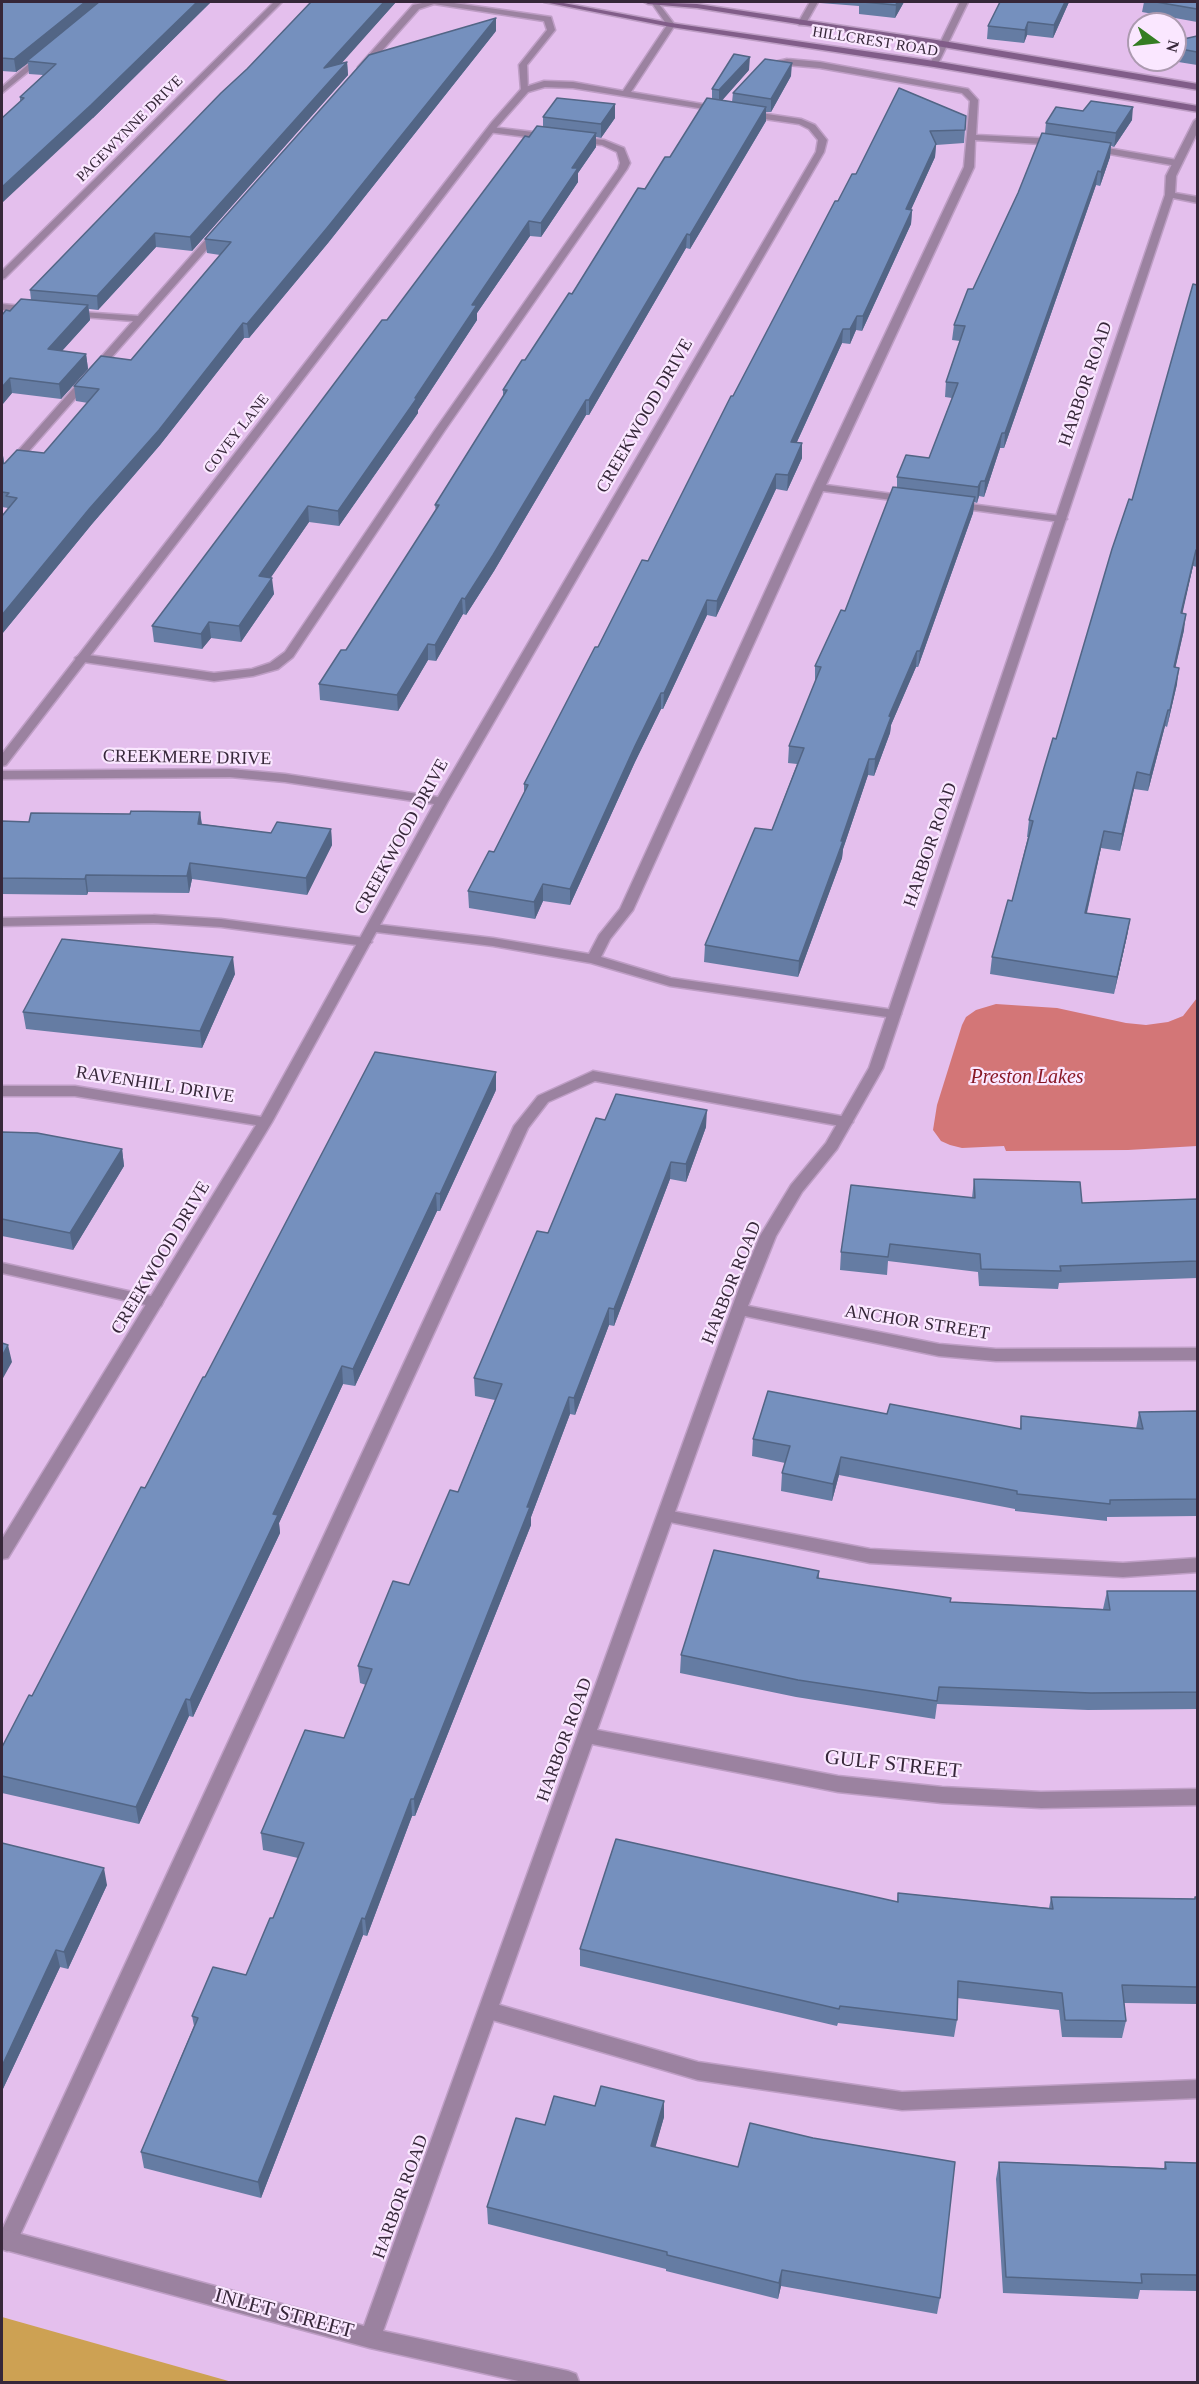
<!DOCTYPE html>
<html>
<head>
<meta charset="utf-8">
<style>
  body { margin:0 }
  #map { position:relative; width:1199px; height:2384px; overflow:hidden; background:#e4bfed; font-family:Georgia,serif }
  canvas { display:block }
  .frame { position:absolute; inset:0; border:3px solid #362739; pointer-events:none }
  .north { position:absolute; left:1127px; top:12px; width:60px; height:60px; box-sizing:border-box; background:#fae7ff; border:2px solid #ac9ab0; border-radius:50%; rotate:105deg; font-size:16px; font-weight:700; line-height:24px; text-align:center; color:#362739 }
  .north::after { content:''; display:block; margin:auto; width:21px; height:27px; background:#347d23; clip-path:polygon(50% 0,100% 100%,50% 72%,0 100%) }
</style>
</head>
<body>
<div id="map">
<canvas width="1199" height="2384"></canvas>
<div class="frame"></div>
<div class="north">N</div>
</div>
<script>
const context = document.querySelector('canvas').getContext('2d');
context.lineJoin = 'round';
function paint(path, color) { context.fillStyle = color; context.fill(path, 'evenodd'); }
const poly = rows => new Path2D(rows.map(r => 'M' + r).join(''));
function strokePath(path, color, width, dash) { context.strokeStyle = color; context.lineWidth = width; context.lineCap = dash ? 'butt' : 'round'; context.setLineDash(dash || []); context.stroke(path); }
function write(font, color, halo, rows, align = 'center') {
  context.font = font + ' Georgia,serif'; context.lineWidth = 4.5; context.setLineDash([]); context.textBaseline = 'middle'; context.strokeStyle = halo; context.fillStyle = color; for (const [text, x, y, turn = 0] of rows) {
    context.save(); context.translate(x, y); context.rotate((+turn || 0) * Math.PI / 180); context.textAlign = isNaN(turn) ? turn : align; if (halo) context.strokeText(text, 0, 0); context.fillText(text, 0, 0); context.restore();
  }
}
paint(poly([
  [2,2317,232,2382,2,2382]
]), '#cda153');
paint(poly([
  [1197,998,1197,1146,1128,1150,1006,1151,1004,1146,962,1148,950,1145,941,1141,933,1130,937,1105,962,1025,966,1017,976,1010,996,1004,1057,1008,1126,1023,1146,1025,1168,1022,1183,1016]
]), '#d37677');
const lane = poly([
  [427,2,447,2,551,17,555,30,527,65,528,92,521,90,519,65,547,30,544,21,434,4,419,9,364,71,358,71,358,67,413,5,427,2],
  [810,2,818,2,805,25,799,25,798,23,810,2],
  [39,55,46,57,2,93,2,87,39,55],
  [787,59,820,62,968,89,978,100,976,135,1058,139,1062,142,1058,145,975,140,974,167,826,485,907,496,912,499,907,502,823,491,633,910,610,939,601,957,671,978,894,1010,901,1014,894,1018,670,986,591,963,493,946,368,931,366,928,373,924,493,938,589,954,599,935,620,909,813,487,964,167,970,101,962,93,820,68,787,65,765,68,761,65,787,59],
  [491,127,550,134,554,137,550,140,488,132,487,130,491,127],
  [577,137,604,140,624,148,630,163,627,169,445,430,293,657,278,669,253,676,214,681,77,661,75,658,81,654,214,673,252,669,270,663,285,652,435,430,618,169,620,163,617,152,602,145,574,142,574,138,577,137],
  [1090,145,1177,160,1182,163,1177,166,1087,150,1087,146,1090,145],
  [215,229,223,231,6,477,2,478,2,469,133,321,71,316,66,313,67,311,138,316,215,229],
  [2,304,32,307,37,310,32,313,2,310,2,304],
  [955,502,1061,516,1067,519,1061,522,951,507,949,505,955,502],
  [154,915,221,919,365,938,372,942,365,946,221,927,154,923,2,926,2,918,154,915],
  [593,1071,846,1117,853,1122,846,1127,595,1081,548,1102,528,1128,14,2248,7,2251,2,2249,2,2230,514,1126,538,1096,593,1071],
  [2,1263,155,1297,161,1298,163,1302,161,1306,155,1307,2,1273,2,1263],
  [666,1510,870,1549,1123,1563,1198,1558,1198,1572,1123,1577,870,1563,660,1520,658,1516,660,1512,666,1510],
  [489,2002,698,2062,902,2092,1198,2080,1198,2098,902,2110,698,2080,482,2017,479,2011,482,2005,489,2002]
]);
const street = poly([
  [274,2,282,2,5,278,2,279,2,271,274,2],
  [651,2,660,2,659,4,675,25,631,92,720,107,724,110,723,112,573,88,545,87,528,92,498,126,6,765,2,766,2,754,492,122,522,88,544,81,573,82,623,91,667,25,651,2],
  [960,2,968,2,938,64,931,66,930,64,960,2],
  [747,111,801,119,815,125,827,140,824,152,448,801,272,1122,8,1558,2,1559,2,1539,256,1125,75,1096,2,1096,2,1086,75,1086,261,1117,434,804,285,782,230,777,2,779,2,771,230,769,285,774,438,797,816,152,818,140,809,129,799,124,744,116,744,112,747,111],
  [1198,118,1198,131,1176,176,1175,193,1198,197,1198,203,1173,198,883,1068,837,1149,802,1192,776,1236,748,1306,939,1344,996,1349,1198,1348,1198,1360,996,1361,939,1356,745,1316,597,1730,838,1776,942,1787,1041,1792,1198,1789,1198,1805,1041,1808,942,1803,838,1792,592,1744,383,2331,568,2371,576,2374,579,2382,523,2382,370,2348,2,2249,2,2229,364,2326,742,1280,760,1236,791,1185,826,1143,869,1068,1165,195,1166,176,1194,121,1198,118]
]);
const secondary = poly([
  [544,2,558,2,671,23,934,61,1198,106,1198,112,934,67,671,27,544,2],
  [644,2,697,4,943,41,1198,84,1198,90,943,47,697,8,648,4,644,2]
]);
strokePath(lane, '#be9ec5', 3);
strokePath(street, '#be9ec5', 3);
strokePath(secondary, '#be9ec5', 3);
paint(lane, '#9b82a0');
paint(street, '#9b82a0');
paint(secondary, '#815d89');
paint(poly([
  [2,2,211,2,93,118,20,101,20,97,43,75,29,74,28,63,16,72,2,71],
  [311,2,396,2,341,63,347,62,348,75,192,251,156,247,98,310,89,309,90,320,62,351,86,354,88,369,61,399,12,393,2,405,2,315,31,300,30,290,247,69],
  [819,2,904,2,895,18,859,14,859,6,820,3],
  [1069,2,1053,38,1027,35,1024,43,987,39,988,26],
  [1144,2,1197,2,1197,22,1142,12],
  [496,31,328,243,249,338,244,338,160,445,92,524,2,634,2,516,8,508,2,507,2,448,4,464,44,453,88,403,76,401,74,386,131,360,220,255,207,253,205,239],
  [1197,36,1197,65,1166,60,1175,60,1175,41],
  [749,70,722,100,732,102,733,93,791,76,771,112,766,112,766,121,690,249,686,248,589,415,586,415,494,571,466,615,463,614,436,661,428,660,398,711,320,700,319,684,346,650,436,511,435,505,503,396,503,390,525,360,645,189,670,157,712,99,712,89],
  [899,88,966,116,964,143,936,145,935,157,911,209,912,210,911,224,862,331,856,330,850,344,842,343,797,442,802,458,787,491,776,489,716,617,707,615,663,709,661,709,635,762,570,905,543,901,535,919,469,908,468,891,494,852,524,793,524,784,598,647,648,561,733,396,838,201,856,174],
  [615,104,615,118,601,138,596,137,596,147,578,173,578,182,541,237,530,236,477,313,477,320,418,410,418,413,339,526,309,522,270,578,274,594,241,642,211,638,202,649,154,642,152,626,387,320,529,137,543,127,543,117],
  [1132,120,1114,147,1111,146,1110,157,1100,186,1096,185,1004,448,1000,448,984,497,979,496,977,503,974,502,973,513,918,667,916,667,891,725,890,733,874,776,868,775,843,849,842,858,798,977,704,962,705,945,772,830,797,764,788,763,789,746,815,682,815,666,845,611,897,487,897,477,929,458,952,398,945,397,946,382,960,341,952,340,954,325,973,289,1018,193,1045,133,1046,123],
  [1197,283,1197,567,1193,566,1182,613,1184,630,1175,668,1177,684,1167,727,1165,726,1148,791,1134,789,1120,851,1101,848,1087,913,1130,919,1127,936,1114,994,990,974,992,957,1012,901,1028,837,1027,837,1029,820,1056,739,1132,500],
  [200,812,202,824,271,833,331,829,332,845,307,895,192,879,189,893,88,892,87,895,2,894,2,821,29,822,130,814],
  [235,974,202,1048,26,1029,23,1012],
  [496,1090,440,1211,437,1211,355,1386,343,1384,279,1523,280,1533,193,1717,189,1716,139,1824,2,1793,2,1747,32,1696,205,1377],
  [605,1120,706,1127,686,1182,670,1179,614,1326,609,1325,575,1415,570,1414,531,1517,531,1525,415,1816,412,1816,367,1936,363,1935,261,2198,144,2168,141,2152,194,2026,192,2016,246,1975,273,1918,298,1858,263,1850,261,1833,344,1738,366,1685,360,1683,358,1666,409,1585,458,1492,495,1400,475,1396,474,1378],
  [2,1132,122,1149,124,1166,73,1250,2,1236],
  [974,1179,1082,1203,1197,1199,1197,1278,1059,1283,1058,1289,979,1286,978,1272,888,1261,887,1275,840,1270,841,1252,972,1198],
  [1197,1411,1197,1516,1107,1517,1107,1521,1015,1511,1015,1509,839,1475,832,1501,781,1491,782,1473,785,1463,752,1456,753,1439,887,1414,1020,1429,1021,1416,1136,1429,1139,1412],
  [819,1571,819,1578,950,1602,1103,1609,1107,1591,1197,1591,1197,1709,1088,1710,937,1704,935,1719,796,1697,680,1673,681,1655],
  [2,1843,107,1885,68,1969,60,1967,2,2091],
  [898,1893,1049,1908,1051,1897,1195,1899,1195,1897,1197,1897,1197,2004,1124,2003,1126,2021,1122,2038,1062,2037,1059,2010,957,1998,957,2020,954,2037,838,2023,837,2026,580,1966,580,1949,897,1902],
  [595,2106,664,2117,655,2147,940,2298,937,2314,781,2286,778,2299,666,2271,666,2269,488,2224,487,2207,545,2125],
  [999,2162,1164,2168,1165,2162,1197,2163,1197,2291,1140,2290,1138,2299,1003,2293,996,2179]
]), '#657ca3');
paint(poly([
  [85,2,102,2,27,61,28,63,16,72,14,59],
  [197,2,211,2,93,118,2,203,2,187],
  [384,2,396,2,325,82,324,68],
  [897,2,904,2,895,18,896,5],
  [1065,2,1069,2,1053,38,1054,25],
  [496,18,496,31,328,243,249,338,247,324],
  [1028,22,1027,35,1024,43,1025,30],
  [750,57,749,70,719,104,719,90],
  [347,62,348,75,192,251,190,237],
  [792,63,791,76,771,112,771,99],
  [615,104,615,118,601,138,601,124],
  [766,107,766,121,690,249,690,235],
  [1133,107,1132,120,1114,147,1116,133],
  [596,133,596,147,578,173,578,182,541,237,541,223,572,168],
  [1111,143,1110,157,1100,186,1101,172],
  [936,144,935,157,905,223,906,209],
  [1098,171,1096,185,1004,448,1005,433],
  [912,210,911,224,862,331,863,316],
  [529,221,530,236,477,313,477,320,418,410,418,413,339,526,338,511,472,305],
  [155,233,156,247,98,310,97,296],
  [687,234,686,248,589,415,589,400],
  [88,305,90,320,50,364,48,349],
  [857,316,856,330,850,344,850,329],
  [243,323,244,338,160,445,92,524,2,634,2,615],
  [843,329,842,343,790,457,791,442],
  [86,354,88,369,61,399,59,384],
  [10,378,12,393,2,405,2,387],
  [586,400,586,415,494,571,466,615,465,599],
  [1002,433,1000,448,984,497,985,481],
  [802,443,802,458,787,491,788,475],
  [2,448,4,463,2,467],
  [776,474,776,489,716,617,717,601],
  [981,481,979,496,977,503,978,487],
  [975,497,973,513,918,667,920,651],
  [308,506,309,522,261,592,259,576],
  [1196,550,1193,566,1179,629,1181,613],
  [272,578,274,594,241,642,239,626],
  [462,598,463,614,436,661,435,645],
  [707,600,707,615,663,709,664,693],
  [1186,614,1184,630,1172,683,1174,667],
  [209,622,211,638,202,649,201,634],
  [428,644,428,660,398,711,397,695],
  [917,651,916,667,891,725,890,733,874,776,875,759,889,716],
  [1179,668,1177,684,1167,727,1170,710],
  [661,693,661,709,635,762,570,905,570,889,635,746],
  [1168,710,1165,726,1148,791,1150,775],
  [869,759,868,775,843,849,842,858,798,977,799,961],
  [1137,772,1134,789,1120,851,1122,834],
  [200,812,202,828,198,824],
  [331,829,332,845,307,895,306,878],
  [1104,831,1101,848,1083,929,1085,913],
  [190,863,192,879,189,893,187,876],
  [86,875,88,892,87,895,85,879],
  [543,884,543,901,535,919,534,902],
  [1130,919,1127,936,1114,994,1117,977],
  [233,957,235,974,202,1048,200,1031],
  [496,1072,496,1090,440,1211,440,1194],
  [707,1110,706,1127,686,1182,686,1164],
  [122,1149,124,1166,73,1250,70,1233],
  [671,1162,670,1179,614,1326,614,1309],
  [436,1193,437,1211,355,1386,353,1369],
  [609,1308,609,1325,575,1415,574,1398],
  [8,1345,12,1362,2,1380,2,1356],
  [342,1366,343,1384,279,1523,280,1533,193,1717,190,1700,273,1514],
  [569,1397,570,1414,531,1517,531,1525,415,1816,414,1799],
  [841,1457,839,1475,832,1501,833,1484],
  [186,1699,189,1716,139,1824,136,1807],
  [411,1799,412,1816,367,1936,365,1919],
  [104,1868,107,1885,68,1969,64,1952],
  [362,1918,363,1935,261,2198,258,2182],
  [56,1950,60,1967,2,2091,2,2066],
  [664,2101,664,2117,651,2163,651,2146],
  [782,2270,781,2286,778,2299,779,2283]
]), '#526585');
const building = poly([
  [2,2,85,2,14,59,2,58,2,2],
  [99,2,197,2,91,105,2,187,2,118,24,98,20,97,56,64,27,61,99,2],
  [311,2,384,2,324,68,347,62,190,237,155,233,97,296,30,290,221,93,247,69,311,2],
  [863,2,897,2,896,5,863,2],
  [1000,2,1065,2,1054,25,1028,22,1025,30,988,26,1000,2],
  [1156,2,1197,2,1197,9,1156,2],
  [496,18,327,228,247,324,243,323,159,430,90,508,2,615,2,516,17,498,6,496,9,493,2,492,2,464,5,463,17,450,44,453,99,389,74,386,101,356,131,360,231,242,205,239,369,55,496,18],
  [1197,36,1197,52,1175,48,1175,41,1197,36],
  [734,54,750,57,719,90,712,89,734,54],
  [765,59,792,63,771,99,733,93,765,59],
  [899,88,966,116,965,130,930,131,936,144,906,209,912,210,863,316,857,316,850,329,843,329,791,442,802,443,788,475,776,474,717,601,707,600,664,693,661,693,635,746,570,889,543,884,534,902,468,891,489,851,494,852,528,785,524,784,595,647,598,647,642,560,648,561,731,396,733,396,835,201,838,201,852,174,856,174,899,88],
  [557,98,615,104,601,124,543,117,557,98],
  [707,98,766,107,690,235,687,234,589,400,586,400,493,555,465,599,462,598,435,645,428,644,397,695,319,684,341,650,346,650,439,505,435,505,507,390,503,390,522,360,525,360,569,293,572,294,638,188,645,189,665,157,670,157,707,98],
  [1091,101,1133,107,1116,133,1046,123,1056,107,1083,111,1091,101],
  [537,126,596,133,572,168,578,168,541,223,529,221,472,305,477,305,415,398,417,398,338,511,308,506,259,576,272,578,239,626,209,622,201,634,152,626,382,320,387,320,525,136,529,137,537,126],
  [1042,133,1111,143,1101,172,1098,171,1005,433,1002,433,985,481,981,481,978,487,897,477,906,455,929,458,958,383,946,382,965,326,954,325,968,289,973,289,1018,193,1042,133],
  [1197,283,1197,551,1196,550,1181,613,1186,614,1174,667,1179,668,1170,710,1168,710,1150,775,1137,772,1122,834,1104,831,1085,913,1130,919,1117,977,992,957,1008,900,1012,901,1033,821,1029,820,1044,768,1053,738,1056,739,1112,549,1129,499,1132,500,1193,284,1197,285,1197,283],
  [21,299,88,305,48,349,86,354,59,384,10,378,2,387,2,315,6,310,10,311,21,299],
  [893,487,975,497,920,651,917,651,889,716,891,717,875,759,869,759,841,841,843,841,799,961,705,945,755,828,772,830,804,748,789,746,821,667,815,666,841,610,845,611,893,487],
  [131,811,200,812,198,824,271,833,277,822,331,829,306,878,190,863,187,876,86,875,85,879,2,878,2,821,29,822,31,813,130,814,131,811],
  [62,939,233,957,200,1031,23,1012,62,939],
  [375,1052,496,1072,440,1194,436,1193,353,1369,342,1366,273,1514,278,1515,190,1700,186,1699,136,1807,2,1776,2,1747,29,1695,32,1696,141,1487,145,1488,203,1377,205,1377,375,1052],
  [616,1094,707,1110,686,1164,671,1162,614,1309,609,1308,574,1398,569,1397,527,1507,530,1507,414,1799,411,1799,365,1919,362,1918,258,2182,141,2152,198,2018,192,2016,213,1967,246,1975,270,1918,273,1918,304,1843,261,1833,305,1730,344,1738,372,1669,358,1666,393,1581,409,1585,450,1490,458,1492,502,1384,474,1378,537,1231,548,1233,596,1118,605,1120,616,1094],
  [2,1132,37,1133,122,1149,70,1233,2,1219,2,1132],
  [974,1179,1080,1182,1082,1203,1197,1199,1197,1261,1060,1266,1061,1271,981,1269,980,1254,890,1244,888,1257,841,1252,851,1185,975,1198,974,1179],
  [2,1343,8,1345,2,1356,2,1343],
  [768,1391,887,1414,890,1404,1021,1429,1021,1416,1143,1429,1139,1412,1197,1411,1197,1499,1110,1500,1110,1504,1017,1494,1017,1491,841,1457,833,1484,782,1473,790,1446,753,1439,768,1391],
  [714,1550,819,1571,817,1578,951,1598,950,1602,1110,1610,1107,1591,1197,1591,1197,1692,1091,1693,939,1687,937,1701,798,1680,681,1655,714,1550],
  [616,1839,898,1902,898,1893,1053,1909,1051,1897,1195,1899,1195,1897,1197,1897,1197,1987,1122,1985,1126,2021,1065,2020,1062,1993,958,1981,957,2020,840,2006,839,2009,580,1949,616,1839],
  [2,1843,104,1868,64,1952,56,1950,2,2066,2,1843],
  [601,2086,664,2101,651,2146,738,2167,750,2123,813,2138,955,2162,940,2298,782,2270,779,2283,667,2255,667,2252,487,2207,516,2118,545,2125,554,2096,595,2106,601,2086],
  [999,2162,1166,2169,1165,2162,1197,2163,1197,2275,1141,2274,1142,2283,1006,2277,999,2162]
]);
paint(building, '#7590be');
strokePath(building, '#526585', 1.5);
write('15px', '#362739', '#fae7ff', [
  ["HILLCREST ROAD",875,42,9],
  ["PAGEWYNNE DRIVE",130,129,-45],
  ["COVEY LANE",237,434,-52]
]);
write('18px', '#362739', '#fae7ff', [
  ["HARBOR ROAD",1086,384,-71],
  ["CREEKWOOD DRIVE",645,416,-60],
  ["CREEKMERE DRIVE",187,758,1],
  ["CREEKWOOD DRIVE",402,837,-61],
  ["HARBOR ROAD",931,845,-71],
  ["RAVENHILL DRIVE",155,1085,9],
  ["CREEKWOOD DRIVE",161,1258,-59],
  ["HARBOR ROAD",732,1283,-68],
  ["ANCHOR STREET",917,1323,9],
  ["HARBOR ROAD",565,1740,-70],
  ["HARBOR ROAD",401,2197,-70]
]);
write('italic 20px', '#881827', '#fae7ff', [
  ["Preston Lakes",1027,1078]
]);
write('21px', '#362739', '#fae7ff', [
  ["GULF STREET",893,1765,6],
  ["INLET STREET",284,2314,15]
]);
</script>
</body>
</html>
